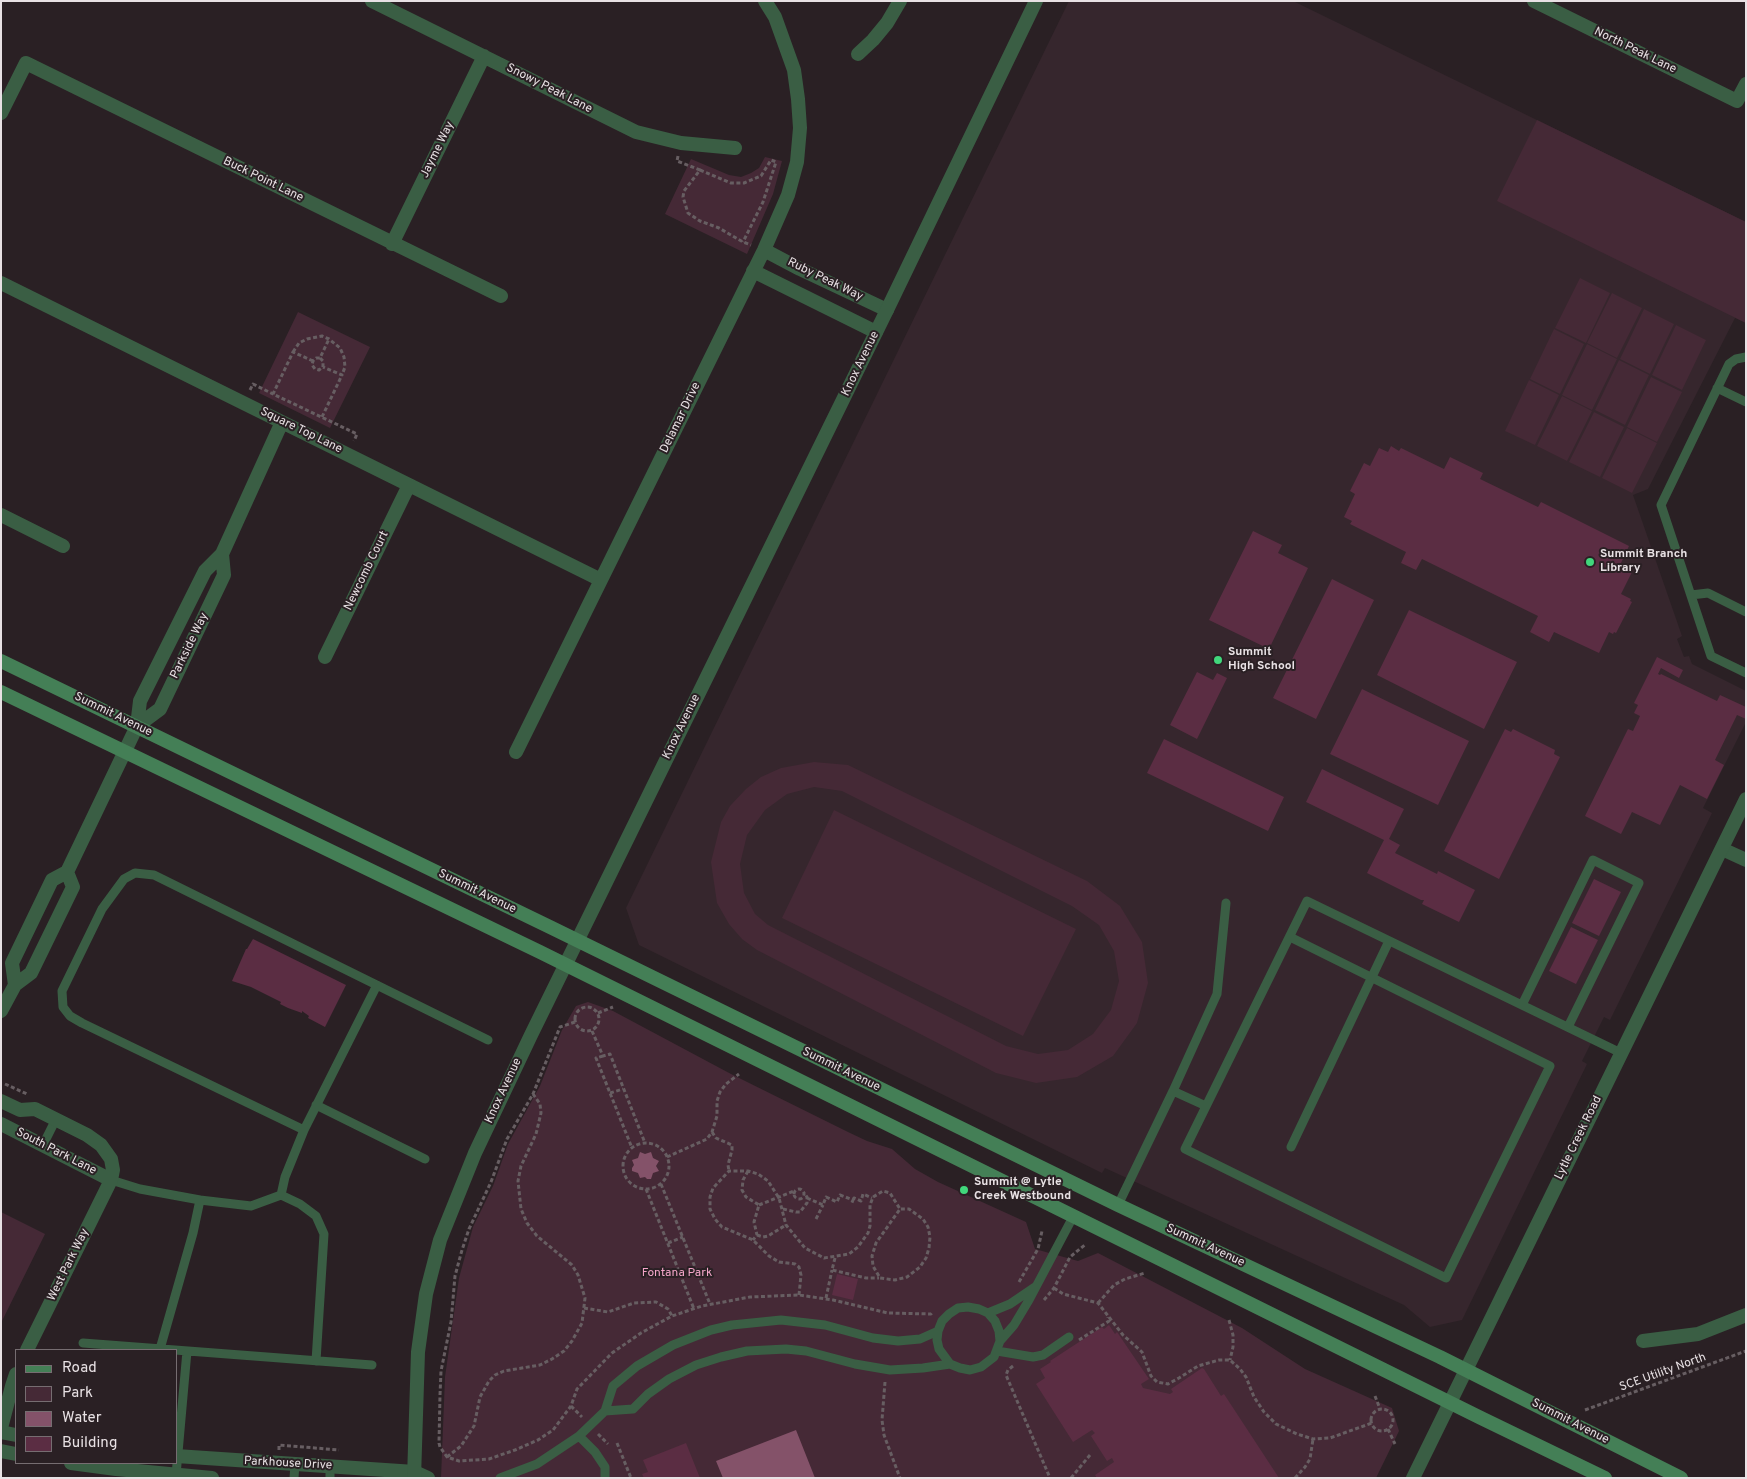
<!DOCTYPE html>
<html>
<head>
<meta charset="utf-8">
<style>
  body { margin:0 }
  #map { position:relative; width:1747px; height:1479px; overflow:hidden; background:#2a2024; font-family:Overpass,sans-serif }
  canvas { display:block }
  .frame { position:absolute; inset:0; border:2px solid #e8e1e4; pointer-events:none }
  .legend { position:absolute; left:15px; top:1349px; width:162px; height:115px; box-sizing:border-box; background:#2a2024; border:1px solid #766d71; margin:0; padding:6px 9px; list-style:none; font-size:15px; color:#e8e1e4 }
  .legend li { display:flex; align-items:center; gap:10px; height:25px }
  .legend b { width:25px; border:1px solid #766d71 }
</style>
</head>
<body>
<div id="map">
<canvas width="1747" height="1479"></canvas>
<div class="frame"></div>
<ul class="legend">
<li><b style="height:6px;background:#447f56"></b>Road</li>
<li><b style="height:14px;background:#452936"></b>Park</li>
<li><b style="height:14px;background:#845269"></b>Water</li>
<li><b style="height:14px;background:#5b2d43"></b>Building</li>
</ul>
</div>
<script>
const context = document.querySelector('canvas').getContext('2d');
context.lineJoin = 'round';
function paint(path, color) { context.fillStyle = color; context.fill(path, 'evenodd'); }
const poly = rows => new Path2D(rows.map(r => 'M' + r).join(''));
function strokePath(path, color, width, dash) { context.strokeStyle = color; context.lineWidth = width; context.lineCap = dash ? 'butt' : 'round'; context.setLineDash(dash || []); context.stroke(path); }
function write(font, color, halo, rows, align = 'center') {
  context.font = font + ' Overpass,sans-serif'; context.lineWidth = 4; context.setLineDash([]); context.textBaseline = 'middle'; context.strokeStyle = halo; context.fillStyle = color; for (const [text, x, y, turn = 0] of rows) {
    context.save(); context.translate(x, y); context.rotate((+turn || 0) * Math.PI / 180); context.textAlign = isNaN(turn) ? turn : align; if (halo) context.strokeText(text, 0, 0); context.fillText(text, 0, 0); context.restore();
  }
}
paint(poly([
  [1069,1,1293,1,1746,222,1746,323,1735,318,1648,489,1633,495,1682,636,1677,639,1684,657,1689,656,1692,664,1746,691,1746,722,1703,808,1712,813,1610,1020,1604,1017,1582,1061,1587,1064,1462,1320,1430,1327,1404,1305,1105,1168,1102,1173,639,945,626,908]
]), '#36262d');
paint(poly([
  [1537,120,1746,222,1746,323,1497,201],
  [765,157,782,161,773,194,747,254,665,214,691,159,729,175,741,177,751,173,759,168],
  [1580,278,1610,293,1586,343,1555,328],
  [1612,293,1642,308,1617,358,1587,343],
  [1644,309,1674,324,1650,374,1620,359],
  [298,312,370,347,330,428,259,393],
  [1676,325,1706,340,1682,390,1652,375],
  [1554,329,1584,344,1560,394,1530,379],
  [1587,344,1617,359,1592,410,1562,395],
  [1619,360,1649,375,1625,425,1595,410],
  [1651,377,1682,392,1657,442,1627,427],
  [1529,380,1559,395,1535,445,1505,431],
  [1562,396,1592,411,1567,461,1537,446],
  [1594,412,1624,427,1600,477,1569,462],
  [1627,428,1657,443,1632,493,1602,478],
  [814,762,848,765,1087,881,1120,906,1142,942,1148,983,1137,1023,1113,1056,1077,1077,1036,1083,996,1073,757,950,742,939,729,924,717,903,711,862,721,822,730,806,746,789,761,777,781,768],
  [814,787,842,791,1072,906,1099,925,1114,951,1119,981,1111,1010,1093,1034,1068,1050,1038,1054,1006,1046,768,925,755,914,744,893,740,864,747,835,765,810,787,794],
  [834,810,1076,929,1023,1036,782,918],
  [588,1002,613,1011,731,1074,848,1132,867,1141,892,1149,915,1169,938,1182,1026,1222,1035,1249,1078,1261,1098,1253,1242,1328,1305,1369,1392,1408,1399,1431,1376,1478,441,1478,445,1377,459,1278,473,1227,493,1186,508,1144,540,1086,562,1030,576,1006],
  [1,1212,45,1234,1,1323]
]), '#452936');
paint(poly([
  [640,1152,645,1154,651,1152,653,1158,659,1161,656,1166,659,1171,653,1173,651,1179,647,1179,645,1177,640,1178,638,1173,632,1171,632,1168,634,1165,632,1160,638,1158],
  [796,1430,815,1478,723,1478,716,1461]
]), '#845269');
paint(poly([
  [1391,446,1399,451,1401,448,1444,469,1450,457,1483,473,1480,479,1538,507,1541,502,1629,546,1621,563,1633,570,1621,594,1631,599,1630,601,1632,602,1616,633,1614,632,1613,634,1609,632,1599,653,1554,632,1549,642,1530,632,1538,616,1422,559,1416,570,1401,563,1406,552,1350,524,1352,521,1344,517,1355,494,1350,491,1364,463,1370,466,1379,448,1388,452],
  [1253,531,1282,545,1278,553,1308,568,1269,649,1209,620],
  [1332,579,1374,600,1316,719,1273,698],
  [1409,610,1517,662,1484,729,1377,675],
  [1657,657,1683,670,1679,678,1661,668,1658,674,1660,675,1661,674,1717,701,1720,695,1746,707,1746,719,1737,715,1715,760,1724,765,1707,799,1680,785,1660,825,1632,812,1621,834,1585,816,1628,729,1633,731,1640,716,1634,713,1638,705,1634,703],
  [1197,672,1213,680,1217,673,1227,678,1197,739,1170,725],
  [1362,689,1469,741,1438,805,1330,754],
  [1505,729,1511,732,1513,729,1555,750,1554,754,1560,757,1499,879,1444,851],
  [1164,739,1284,797,1268,831,1147,773],
  [1322,769,1404,809,1389,839,1400,845,1395,853,1437,874,1438,871,1475,890,1459,922,1422,904,1424,900,1421,900,1367,873,1384,840,1306,802],
  [1594,879,1621,892,1599,936,1572,923],
  [1571,927,1598,940,1576,984,1549,971],
  [253,939,346,985,325,1027,308,1018,309,1016,302,1011,302,1013,288,1008,280,1004,281,1002,251,987,232,981,246,949,247,949],
  [837,1274,858,1279,853,1300,832,1295],
  [1109,1325,1115,1334,1117,1332,1149,1379,1141,1384,1143,1388,1170,1394,1173,1392,1171,1389,1202,1368,1204,1369,1221,1396,1224,1394,1279,1478,1097,1478,1095,1475,1114,1462,1112,1458,1107,1461,1091,1436,1095,1433,1092,1430,1073,1442,1036,1384,1045,1378,1040,1369,1051,1362,1050,1361,1102,1327,1104,1329],
  [686,1443,700,1478,644,1478,642,1474,648,1472,643,1460]
]), '#5b2d43');
strokePath(poly([
  [678,156,677,161,700,170,684,191,683,197,688,213,700,221,719,228,743,242,751,245],
  [700,170,731,183,744,183,761,176,771,160,776,162,763,202,743,242],
  [293,352,299,343,307,339,322,336,329,339,340,348,344,357,345,367,342,375],
  [320,358,323,361,323,367,319,370,315,369,312,365,313,361,316,358,320,358,329,339],
  [313,361,293,352,273,394,357,434,354,441],
  [250,390,253,384,273,394],
  [322,417,342,375,323,367],
  '575 1019a12 12 0 1 1 24 0a12 12 0 1 1-24 0Z',
  [598,1013,613,1007],
  [575,1022,560,1027,533,1094,507,1139,491,1182,469,1229,462,1250,455,1276,451,1322,441,1371,440,1395,439,1443,440,1447,447,1457,459,1461,489,1459,515,1450,538,1440,553,1430,571,1406,577,1389,612,1353,641,1333,672,1316,702,1306,750,1297,799,1295,833,1300,888,1313,931,1314,932,1313],
  [592,1031,603,1056,610,1054,645,1143],
  [603,1056,596,1058,632,1148],
  [5,1084,27,1094],
  [610,1093,623,1089],
  [712,1132,716,1138,732,1145,732,1150,728,1165,729,1171],
  '623 1166a23 23 0 1 1 46 0a23 23 0 1 1-46 0Z',
  [667,1157,707,1139,712,1132,717,1116,717,1101,720,1092,726,1084,739,1074],
  [748,1171,743,1180,742,1190,746,1197,759,1205,754,1222,757,1235,753,1240],
  [661,1184,710,1304],
  '794 1194a5 5 0 1 1 10 0a5 5 0 1 1-10 0Z',
  [646,1189,694,1309],
  [807,1198,823,1205,826,1197,837,1202,840,1195,853,1200,851,1205],
  [853,1200,854,1198,861,1201,863,1194,872,1198],
  [759,1205,794,1191],
  [783,1209,796,1212,800,1212,807,1203,807,1197,804,1193],
  [816,1219,823,1205],
  [757,1235,763,1237,768,1236,786,1225],
  [668,1243,683,1237],
  [835,1258,832,1270,866,1278,879,1278],
  [1019,1282,1038,1249,1042,1231],
  [1054,1288,1063,1294,1098,1303,1123,1335,1142,1352,1151,1376,1157,1382,1168,1384,1179,1378,1198,1366,1219,1360,1230,1360,1240,1369,1246,1377,1254,1397,1264,1412,1276,1424,1297,1434,1313,1439,1330,1438,1372,1423],
  [799,1295,801,1275,799,1267,795,1264,779,1262,769,1256,753,1240,722,1227,715,1219,710,1209,710,1197,713,1188,729,1171,748,1171,758,1174,768,1181,779,1198,786,1225,805,1248,824,1258,849,1254,858,1247,868,1233,870,1226,870,1205,873,1197,883,1191,890,1193,900,1209,876,1243,872,1256,873,1266,880,1278,895,1280,907,1277,920,1267,926,1258,929,1248,930,1237,928,1227,923,1219,909,1209,900,1209],
  [826,1298,832,1270],
  [1044,1300,1054,1288,1070,1257,1086,1244],
  [1098,1303,1114,1285,1125,1279,1145,1273],
  [584,1308,608,1312,634,1303,656,1302,668,1309,672,1316],
  [1229,1320,1233,1335,1233,1347,1230,1360],
  [1079,1340,1109,1321,1108,1317],
  [1013,1366,1008,1370,1006,1375,1050,1478],
  [885,1382,882,1420,884,1435,900,1478],
  [1375,1396,1380,1409],
  [571,1406,582,1417],
  '1371 1420a11 11 0 1 1 22 0a11 11 0 1 1-22 0Z',
  [1585,1410,1746,1351],
  [1388,1429,1395,1444],
  [598,1434,608,1444],
  [617,1443,631,1478],
  [279,1450,279,1445,339,1450],
  [447,1457,461,1446,474,1426,480,1397,489,1381,495,1375,504,1371,540,1365,552,1359,564,1351,572,1341,582,1323,585,1298,578,1275,572,1265,537,1236,527,1223,521,1209,518,1181,521,1166,536,1134,541,1113,540,1104,533,1094],
  [1071,1478,1090,1455],
  [1295,1478,1305,1467,1310,1459,1313,1439]
]), '#675e62', 3, [4, 2.5]);
strokePath(poly([
  [1746,357,1736,359,1729,364,1661,505,1711,656,1746,673],
  [1717,388,1746,402],
  [1691,595,1708,593,1746,612],
  [1290,937,1550,1066,1446,1278,1185,1149,1307,901,1621,1053],
  [1522,1005,1593,860,1639,883,1568,1027],
  [1173,1091,1206,1106],
  [316,1105,425,1159],
  [304,1130,82,1023,70,1016,63,1007,62,991,102,909,124,879,135,873,154,875,488,1040],
  [43,1145,56,1119],
  [1291,1147,1389,941],
  [111,1180,140,1189,200,1200,251,1206,281,1195,300,1204,316,1216,324,1234,316,1361],
  [281,1195,285,1177,304,1130,377,985],
  [1118,1205,1173,1091,1217,994,1226,903],
  [988,1313,1010,1304,1035,1287],
  [1000,1341,1014,1325,1029,1300,1074,1215],
  [83,1343,372,1365],
  [160,1349,193,1233,200,1200],
  [997,1351,1033,1357,1043,1355,1069,1337],
  [605,1411,633,1409,648,1394,669,1379,696,1365,721,1357,747,1351,786,1349,806,1351,855,1364,890,1370,923,1368,950,1364,960,1368,970,1370,981,1367,994,1357,1000,1341,999,1331,995,1321,988,1313,979,1309,968,1307,958,1308,949,1314,942,1321,938,1331,937,1340,939,1349,950,1364],
  [579,1436,595,1452,605,1467,605,1478],
  [176,1475,187,1351],
  [294,1478,295,1464],
  [330,1478,330,1466],
  [500,1478,537,1464,579,1436,605,1411,613,1386,637,1366,673,1345,711,1330,732,1325,781,1320,825,1325,873,1338,898,1341,920,1339,938,1331]
]), '#3a5e44', 9);
strokePath(poly([
  [372,1,636,132,681,143,735,148],
  [1534,1,1737,101,1746,84],
  [858,54,873,40,887,23,900,1],
  [1,113,26,63,501,296],
  [392,244,484,56],
  [764,250,800,269,887,310],
  [753,271,876,332],
  [1,283,601,580],
  [1,515,63,546],
  [325,657,409,485],
  [137,726,160,709,224,575,222,554],
  [516,752,764,250,788,195,797,162,800,128,798,99,794,70,775,17,765,1],
  [1722,849,1746,860],
  [15,985,12,963,52,880,67,872,137,726,140,701,205,571,222,554,282,422],
  [1,1011,15,985,31,973,73,887,67,872],
  [1,1101,20,1110,35,1109,87,1135,101,1145,111,1159,113,1170,111,1180,27,1350],
  [1,1124,111,1180],
  [1643,1341,1698,1334,1746,1315],
  [1,1428,12,1386,16,1374],
  [1,1432,16,1435],
  [1,1451,16,1454],
  [176,1456,415,1472,428,1478],
  [71,1463,116,1469,212,1478]
]), '#3a5e44', 14);
strokePath(poly([
  [414,1478,418,1352,426,1294,440,1240,475,1153,531,1035,887,310,1036,1],
  [1413,1478,1746,799]
]), '#3a5e44', 14);
strokePath(poly([
  [1,661,552,928,1118,1205,1440,1357,1681,1478],
  [1,692,540,952,1481,1418,1605,1478]
]), '#447f56', 14);
for (const [x, y, r, color] of [
  [1590,562,5,"#41d77c"],
  [1218,660,5,"#41d77c"],
  [964,1190,5,"#41d77c"]
]) { const dot = new Path2D(); dot.arc(x, y, r, 0, 2 * Math.PI); context.fillStyle = color; context.fill(dot); strokePath(dot, '#2a2024', 2); }
write('12px', '#e8e1e4', '#2a2024', [
  ["North Peak Lane",1635,51,26],
  ["Snowy Peak Lane",549,89,27],
  ["Jayme Way",438,150,-64],
  ["Buck Point Lane",263,180,26],
  ["Ruby Peak Way",825,280,26],
  ["Knox Avenue",861,364,-64],
  ["Delamar Drive",681,418,-64],
  ["Square Top Lane",301,431,26],
  ["Newcomb Court",367,571,-64],
  ["Parkside Way",190,646,-64],
  ["Summit Avenue",113,715,26],
  ["Knox Avenue",682,727,-64],
  ["Summit Avenue",477,892,26],
  ["Summit Avenue",841,1070,26],
  ["Knox Avenue",504,1091,-65],
  ["Lytle Creek Road",1579,1138,-64],
  ["South Park Lane",56,1152,27],
  ["Summit Avenue",1205,1246,25],
  ["West Park Way",69,1265,-64],
  ["SCE Utility North",1663,1373,-20],
  ["Summit Avenue",1570,1422,27],
  ["Parkhouse Drive",288,1464,3]
]);
write('bold 12px', '#e8e1e4', '#2a2024', [
  ["Summit Branch",1600,555],
  ["Library",1600,569],
  ["Summit",1228,653],
  ["High School",1228,667],
  ["Summit @ Lytle",974,1183],
  ["Creek Westbound",974,1197]
], 'left');
write('12px', '#f4a5c9', '#2a2024', [
  ["Fontana Park",677,1274]
]);
</script>
</body>
</html>
